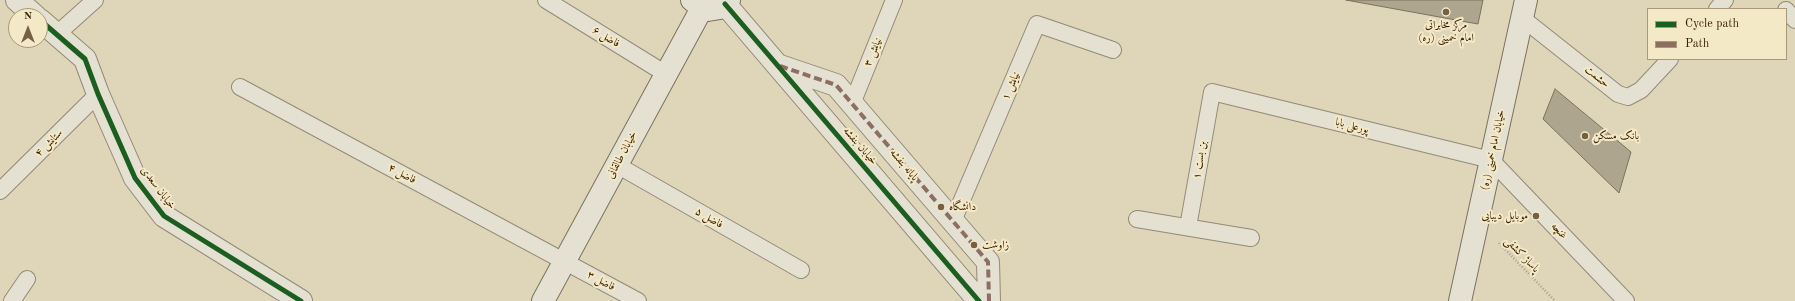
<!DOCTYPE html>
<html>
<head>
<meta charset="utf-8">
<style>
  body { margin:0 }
  #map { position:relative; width:1795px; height:301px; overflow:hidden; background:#dfd5b8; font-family:"Old Standard TT",serif }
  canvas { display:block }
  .legend { position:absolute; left:1647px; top:8px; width:140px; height:52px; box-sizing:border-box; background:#f4e9c7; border:1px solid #aa9979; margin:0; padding:5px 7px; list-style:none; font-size:12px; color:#3c2105 }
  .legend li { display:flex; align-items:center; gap:8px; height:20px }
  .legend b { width:20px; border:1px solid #aa9979 }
  .north { position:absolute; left:8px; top:8px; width:40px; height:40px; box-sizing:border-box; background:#f4e9c7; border:1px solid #aa9979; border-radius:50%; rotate:0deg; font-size:11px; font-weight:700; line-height:16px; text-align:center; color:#3c2105 }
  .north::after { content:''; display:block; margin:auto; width:14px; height:18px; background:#756044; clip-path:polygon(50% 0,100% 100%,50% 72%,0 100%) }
</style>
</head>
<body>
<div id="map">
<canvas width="1795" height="301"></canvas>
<ul class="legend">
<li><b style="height:5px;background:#1b5e20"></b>Cycle path</li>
<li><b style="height:5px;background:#8d6e63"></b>Path</li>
</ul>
<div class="north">N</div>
</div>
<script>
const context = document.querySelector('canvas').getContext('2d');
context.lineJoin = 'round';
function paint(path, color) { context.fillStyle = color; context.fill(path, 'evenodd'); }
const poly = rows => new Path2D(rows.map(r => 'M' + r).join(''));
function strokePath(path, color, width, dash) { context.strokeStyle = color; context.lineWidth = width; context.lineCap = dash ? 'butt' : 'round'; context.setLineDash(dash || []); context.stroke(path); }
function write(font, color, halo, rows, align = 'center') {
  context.font = font + ' "Old Standard TT",Amiri,serif'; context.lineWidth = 4; context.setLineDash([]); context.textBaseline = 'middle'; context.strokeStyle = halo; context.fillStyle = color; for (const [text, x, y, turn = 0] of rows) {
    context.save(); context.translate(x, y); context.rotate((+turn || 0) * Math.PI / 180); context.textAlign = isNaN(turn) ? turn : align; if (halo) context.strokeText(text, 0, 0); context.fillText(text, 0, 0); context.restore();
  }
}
const building = poly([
  [1346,0,1483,0,1478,24,1346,0],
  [1555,89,1631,152,1619,193,1543,119,1555,89]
]);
paint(building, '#aea58f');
strokePath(building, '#7b725f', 1);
const lane = poly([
  [546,0,666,74],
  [1717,9,1725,0],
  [1786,10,1795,20],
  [1522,18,1618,94,1628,97,1641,90,1670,59],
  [57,34,95,0],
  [240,87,638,301],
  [852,104,894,0],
  [617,165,801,270],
  [0,191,98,94],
  [1137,219,1251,238],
  [953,221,1037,24,1113,50],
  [1188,227,1212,92,1491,160,1626,301],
  [12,301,27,279]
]);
const street = poly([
  [17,0,35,16],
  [725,4,979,301],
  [40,20,85,59,98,94,135,178,164,216,301,301],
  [777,65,836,85,988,262,989,301]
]);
const secondary = poly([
  [692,0,702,8,708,10,720,8,729,0],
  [543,301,702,8],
  [1460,301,1526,0]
]);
strokePath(lane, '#938a77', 18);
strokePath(street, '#938a77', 24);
strokePath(secondary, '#7b725f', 24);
strokePath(poly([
  [1499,243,1555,301]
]), '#a49e90', 2.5, [1, 2]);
strokePath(lane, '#e4e0d2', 16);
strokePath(street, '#e4e0d2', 22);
strokePath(secondary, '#e4e0d2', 22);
strokePath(poly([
  [780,66,836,85,988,262,989,301]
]), '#8d6e63', 4, [8, 4]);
strokePath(poly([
  [725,4,979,301],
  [40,20,85,59,98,94,135,178,164,216,301,301]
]), '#1b5e20', 5);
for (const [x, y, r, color] of [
  [1446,12,4,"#756044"],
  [1585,136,4,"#756044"],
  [941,207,4,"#756044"],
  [1536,216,4,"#756044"],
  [974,245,4,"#756044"]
]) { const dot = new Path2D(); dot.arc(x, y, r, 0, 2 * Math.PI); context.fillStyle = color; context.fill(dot); strokePath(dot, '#f4e9c7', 1.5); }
write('11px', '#3c2105', '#f4e9c7', [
  ["مرکز مخابراتی",1446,25,"center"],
  ["امام خمینی (ره)",1446,38,"center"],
  ["بانک مسکن",1593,136],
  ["دانشگاه",949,207],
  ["موبایل دیبایی",1528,216,"right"],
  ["زاوشت",982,245]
], 'left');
write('11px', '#3c2105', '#f4e9c7', [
  ["فاضل ۶",606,37,31],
  ["نیایش ۳",873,52,-68],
  ["حشمت",1597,77,39],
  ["نیایش ۱",1011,86,-67],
  ["پورعلی بابا",1352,126,14],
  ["ستایش ۴",49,143,-45],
  ["خیابان بنفشه",860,146,49],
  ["خیابان امام خمینی (ره)",1493,150,-78],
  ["خیابان طالقانی",622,155,-62],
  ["بن بست ۱",1200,160,-80],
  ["پایانه بنفشه",904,165,50],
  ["فاضل ۴",402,174,28],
  ["خیابان سعدی",158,188,53],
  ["فاضل ۵",709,218,30],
  ["غنچه",1559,231,46],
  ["پاساژ کشفی",1522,255,46],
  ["فاضل ۳",601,281,28]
]);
</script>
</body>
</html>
